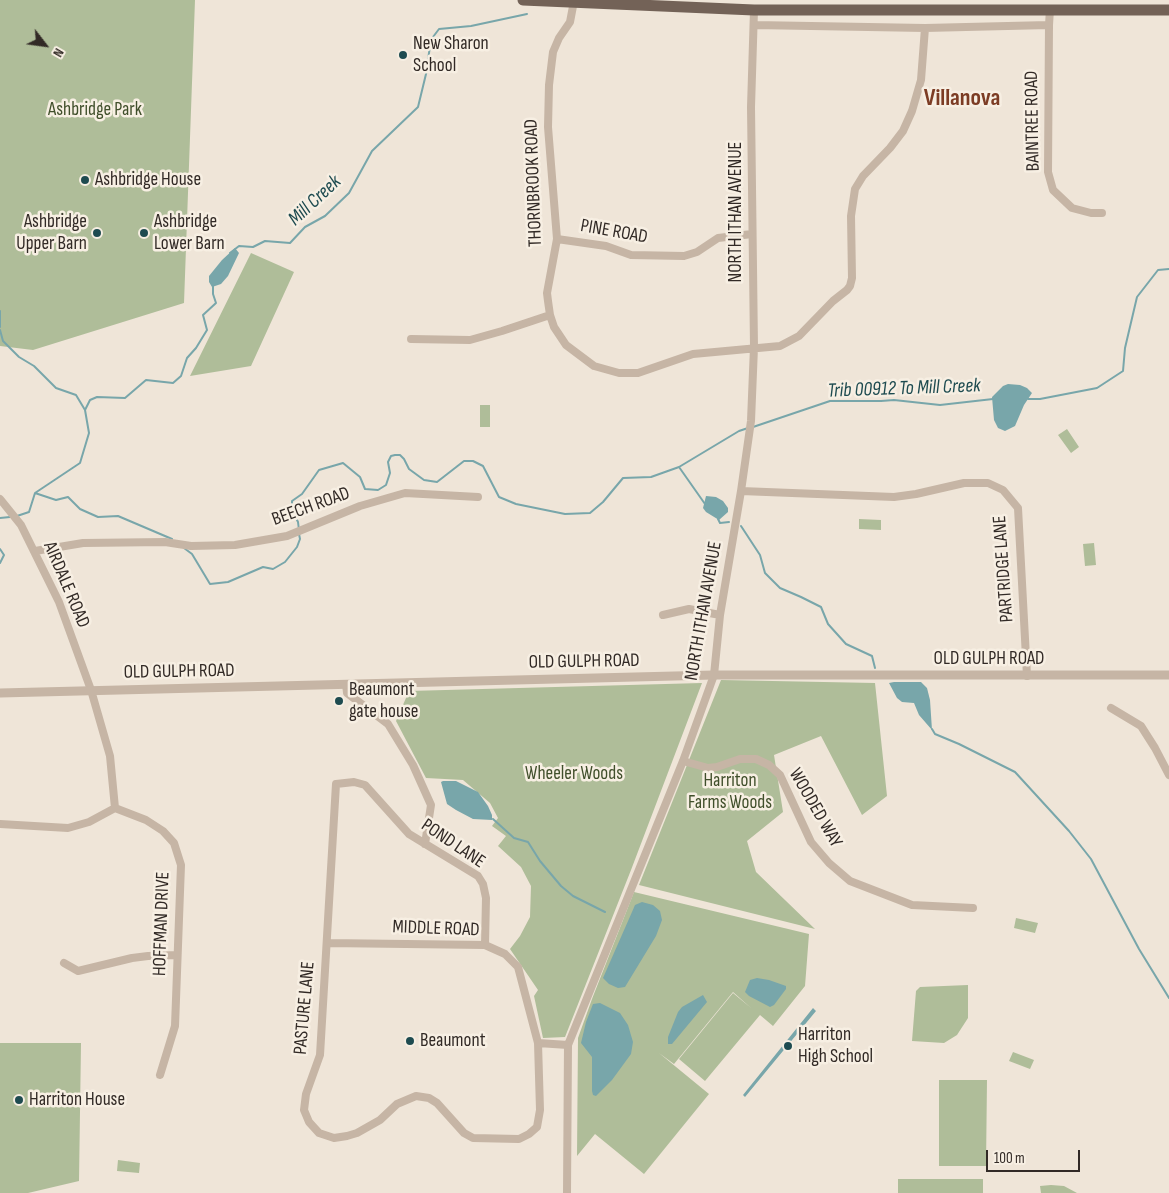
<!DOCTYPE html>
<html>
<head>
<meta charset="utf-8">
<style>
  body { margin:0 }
  #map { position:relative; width:1169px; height:1193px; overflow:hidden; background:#efe5d8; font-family:"Sofia Sans Condensed",sans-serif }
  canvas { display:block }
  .north { position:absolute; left:20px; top:20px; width:50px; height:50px; -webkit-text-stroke:4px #f7efe3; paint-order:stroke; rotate:120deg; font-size:14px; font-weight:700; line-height:20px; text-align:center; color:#322a26 }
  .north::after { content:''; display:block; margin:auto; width:18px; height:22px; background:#322a26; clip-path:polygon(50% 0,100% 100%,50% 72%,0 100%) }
  .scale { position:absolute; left:986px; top:1150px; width:94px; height:22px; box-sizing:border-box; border:2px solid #322a26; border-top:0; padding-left:6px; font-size:15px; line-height:18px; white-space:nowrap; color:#322a26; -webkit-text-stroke:4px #f7efe3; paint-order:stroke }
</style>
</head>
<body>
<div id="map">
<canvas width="1169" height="1193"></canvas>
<div class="north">N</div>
<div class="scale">100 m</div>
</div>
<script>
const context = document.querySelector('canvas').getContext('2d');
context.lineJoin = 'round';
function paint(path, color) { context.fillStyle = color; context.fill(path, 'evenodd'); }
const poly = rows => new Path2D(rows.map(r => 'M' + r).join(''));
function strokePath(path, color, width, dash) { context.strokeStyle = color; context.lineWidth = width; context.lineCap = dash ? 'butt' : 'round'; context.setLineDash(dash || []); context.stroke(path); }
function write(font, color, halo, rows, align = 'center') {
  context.font = font + ' "Sofia Sans Condensed",sans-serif'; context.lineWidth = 5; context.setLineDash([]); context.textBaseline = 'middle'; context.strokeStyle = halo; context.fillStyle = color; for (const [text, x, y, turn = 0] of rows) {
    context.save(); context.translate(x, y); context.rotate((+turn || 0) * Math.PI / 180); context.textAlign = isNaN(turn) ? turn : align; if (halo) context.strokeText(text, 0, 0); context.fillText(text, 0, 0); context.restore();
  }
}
paint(poly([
  [0,0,195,0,184,303,33,350,0,346],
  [251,253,294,272,251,366,190,376],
  [480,405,490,405,490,427,480,427],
  [1067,429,1079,447,1071,453,1058,435],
  [859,519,881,520,881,530,859,529],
  [1094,543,1096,565,1085,566,1083,544],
  [721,680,875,683,887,796,862,815,821,736,774,755,783,812,747,841,756,872,815,929,639,885],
  [702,683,631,870,565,1037,543,1038,534,996,538,990,510,949,520,936,530,917,531,886,521,867,498,846,506,836,492,826,498,818,490,803,463,780,426,778,396,721,409,691],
  [634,892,809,934,805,986,773,1026,760,1015,705,1081,679,1059,733,993,751,1008,733,992,674,1064,659,1053,709,1094,644,1174,595,1134,577,1156,578,1038,592,999],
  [1016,918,1038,923,1035,933,1014,928],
  [968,985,968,1018,957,1035,944,1043,912,1041,916,991,920,987],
  [0,1043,81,1043,79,1181,28,1193,0,1193],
  [1013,1052,1034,1060,1030,1069,1009,1061],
  [939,1080,987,1080,986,1166,939,1166],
  [118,1160,140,1163,139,1173,117,1171],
  [898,1179,983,1179,983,1193,898,1193],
  [1051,1185,1064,1186,1077,1193,1041,1193,1040,1186]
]), '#afbd99');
paint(poly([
  [235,248,239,253,228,276,221,284,212,287,209,282,209,276,222,260],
  [1008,384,1020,385,1027,388,1032,393,1024,405,1015,426,1005,431,998,428,994,420,992,397,1003,386],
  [706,496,716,497,723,501,728,508,728,512,719,520,706,512,703,508],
  [894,682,921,682,927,688,930,700,932,730,919,715,914,703,902,702,897,698,889,683],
  [443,781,456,781,478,792,488,806,492,815,492,820,473,819,456,810,447,804,441,782],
  [642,902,653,905,660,911,662,920,656,936,625,987,618,988,609,984,603,978,632,912,635,905],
  [757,978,769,980,786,986,786,989,774,1005,770,1007,749,996,745,992,750,980],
  [703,995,707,1002,672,1044,668,1044,668,1037,678,1012,682,1007],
  [600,1003,620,1013,628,1025,633,1042,631,1054,612,1080,596,1096,593,1095,592,1091,592,1057,581,1043,586,1022,593,1004],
  [813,1008,816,1011,745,1097,743,1095]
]), '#78a6aa');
strokePath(poly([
  [230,253,239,246,253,247,265,241,290,243,305,227,325,216,349,193,372,151,418,107,426,74,430,46,433,37,439,29,471,26,527,14],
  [0,311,0,327],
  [0,330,3,341,19,357,34,366,56,388,76,395,85,410],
  [1028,399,1040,399,1097,388,1123,371,1125,348,1137,297,1158,270,1169,269],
  [753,427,830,401,881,401,894,400,940,405,993,399],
  [679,467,705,504],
  [35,493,56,500,68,497,80,509,98,517,118,516,172,539],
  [17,516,29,512,35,493,80,463,89,433,85,410,90,400,97,397,125,398,146,380,173,383,181,376,187,358,196,348,207,330,203,315,216,303,213,294,213,286],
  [0,518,10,517],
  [718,519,720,523,729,522],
  [741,526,760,555,765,573,780,588,801,597,821,607,828,624,846,644,872,656,875,668],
  [299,530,298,522,292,510,292,501,302,494,319,470,343,463,360,477,365,489,378,490,386,485,390,473,388,462,391,456,395,455,400,455,404,459,409,469,424,480,437,482,464,461,473,461,483,466,499,497,516,504,565,514,590,513,603,502,623,478,651,477,679,467,739,431,748,428],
  [184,548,192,554,210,584,228,582,263,567,273,569,285,562,297,547,300,539,299,534],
  [0,549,4,555,0,563],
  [932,729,935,734,959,744,1015,772,1069,831,1091,859,1139,949,1169,998],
  [493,819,514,838,528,842,540,861,561,886,573,896,605,912]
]), '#78a6aa', 2);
strokePath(poly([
  [574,1,570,22,559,38,553,52,549,85,548,127,557,239,547,293,548,301,550,315,554,327,566,345,594,366,619,373,638,373,693,354,780,346,799,336,833,301,847,290,850,286,852,278,851,216,855,189,863,176,890,148,903,131,912,111,921,80,925,28],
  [754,25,925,28,1049,25,1050,9],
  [1049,25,1048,172,1053,190,1072,208,1091,213,1102,213],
  [557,239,606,246,631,255,684,256,697,252,718,238,752,234],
  [411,339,470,340,502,331,550,315],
  [741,491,894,497,916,494,964,483,988,483,1003,490,1018,508,1027,676],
  [0,499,21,525,59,602,91,690,110,756,115,808],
  [35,551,83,543,165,542,191,546,235,545,287,536,360,506,405,493,478,497],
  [663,615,689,609,720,615],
  [346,684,347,693,388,724,413,765,431,805,425,844],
  [1111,708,1141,726,1155,748,1169,775],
  [683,761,708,768,717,767,740,759,756,759,769,765,780,775,811,842,829,863,850,881,912,905,973,908],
  [115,808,146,820,163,831,174,843,181,865,175,1026,160,1075],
  [0,824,68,828,89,822,115,808],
  [327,943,485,945,505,954,518,967,538,1043,540,1110,537,1127,529,1134,519,1139,473,1138,464,1133,437,1103,429,1098,416,1096,397,1104,380,1120,357,1133,347,1136,334,1138,319,1133,309,1122,304,1110,306,1094,320,1055,336,784,354,782,365,785,409,834,478,876,483,884,486,898,485,945],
  [64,963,78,971,132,958,148,956,177,955],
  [538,1043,568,1045],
  [567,1193,568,1045,683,761,714,675,720,615,741,491,751,421,754,347,751,107,754,10]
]), '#c6b5a5', 8);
strokePath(poly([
  [0,693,714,675,1169,675]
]), '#c6b5a5', 9);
strokePath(poly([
  [523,0,754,10,1169,10]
]), '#736257', 11);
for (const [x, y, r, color] of [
  [403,55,5,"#1e4b50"],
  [85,180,5,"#1e4b50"],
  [97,233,5,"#1e4b50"],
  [144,233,5,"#1e4b50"],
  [339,701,5,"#1e4b50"],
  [410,1041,5,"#1e4b50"],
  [788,1046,5,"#1e4b50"],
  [19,1100,5,"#1e4b50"]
]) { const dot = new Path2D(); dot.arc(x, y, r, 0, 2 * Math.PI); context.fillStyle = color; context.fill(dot); strokePath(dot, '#f7efe3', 2); }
write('19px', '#322a26', '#f7efe3', [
  ["New Sharon",413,44],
  ["School",413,66],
  ["Ashbridge House",95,180],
  ["Ashbridge",87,222,"right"],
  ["Upper Barn",87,244,"right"],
  ["Ashbridge",154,222],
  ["Lower Barn",154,244],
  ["Beaumont",349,690],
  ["gate house",349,712],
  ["Harriton",798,1035],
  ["High School",798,1057],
  ["Beaumont",420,1041],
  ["Harriton House",29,1100]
], 'left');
write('19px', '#404f2b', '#f7efe3', [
  ["Ashbridge Park",95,110],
  ["Wheeler Woods",574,774],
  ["Harriton",730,781],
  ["Farms Woods",730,803]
]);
write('19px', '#322a26', '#f7efe3', [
  ["BAINTREE ROAD",1033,121,-91],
  ["THORNBROOK ROAD",534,183,-92],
  ["NORTH ITHAN AVENUE",736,212,-90],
  ["PINE ROAD",614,232,10],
  ["BEECH ROAD",311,507,-20],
  ["PARTRIDGE LANE",1004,569,-94],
  ["AIRDALE ROAD",66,585,67],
  ["NORTH ITHAN AVENUE",704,611,-80],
  ["OLD GULPH ROAD",989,659],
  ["OLD GULPH ROAD",584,662,-1],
  ["OLD GULPH ROAD",179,672,-1],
  ["WOODED WAY",815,808,60],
  ["POND LANE",453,844,34],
  ["HOFFMAN DRIVE",162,924,-88],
  ["MIDDLE ROAD",436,929,2],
  ["PASTURE LANE",305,1008,-85]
]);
write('italic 20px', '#1e4b50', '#f7efe3', [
  ["Mill Creek",315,201,-43],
  ["Trib 00912 To Mill Creek",904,389,-2]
]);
write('bold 24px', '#7c3c24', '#f7efe3', [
  ["Villanova",962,99]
]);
</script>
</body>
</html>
